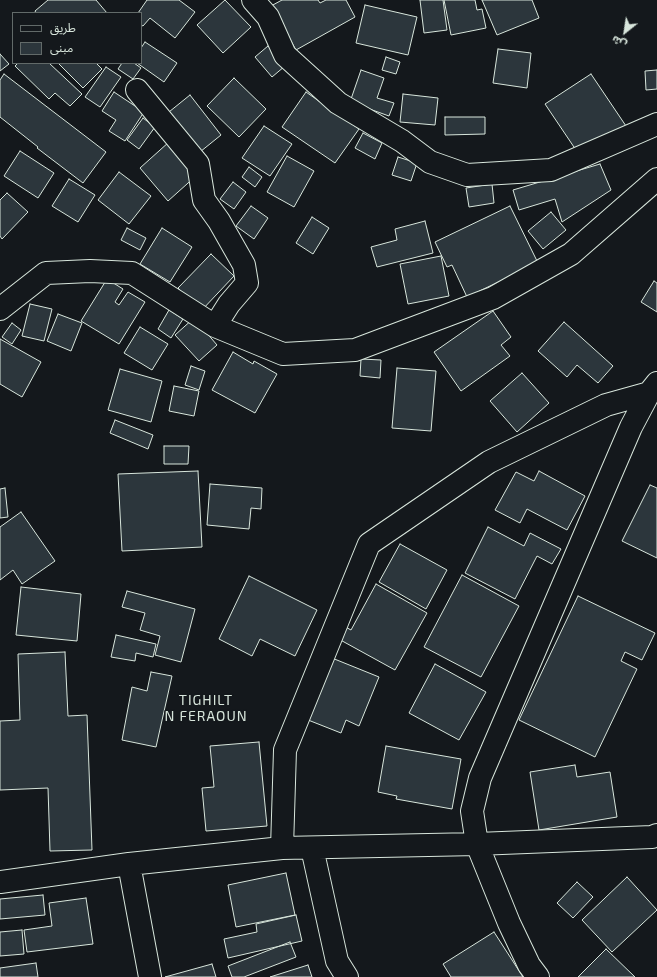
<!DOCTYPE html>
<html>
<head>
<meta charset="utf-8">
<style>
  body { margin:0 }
  #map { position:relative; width:657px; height:977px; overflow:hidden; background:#14181c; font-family:"Exo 2","Noto Sans Arabic",sans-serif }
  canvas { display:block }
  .legend { position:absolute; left:12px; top:12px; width:130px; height:52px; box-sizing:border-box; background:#14181c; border:1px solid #626a69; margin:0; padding:5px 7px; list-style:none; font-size:12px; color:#d8e6dc }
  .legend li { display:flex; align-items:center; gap:8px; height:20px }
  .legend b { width:20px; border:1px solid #626a69 }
  .north { position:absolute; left:605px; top:12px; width:40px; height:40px; -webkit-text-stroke:3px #14181c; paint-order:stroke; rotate:210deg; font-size:11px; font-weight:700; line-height:16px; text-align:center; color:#d8e6dc }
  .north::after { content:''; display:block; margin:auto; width:14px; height:18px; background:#d8e6dc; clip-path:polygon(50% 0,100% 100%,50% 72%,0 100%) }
</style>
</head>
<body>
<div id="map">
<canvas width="657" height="977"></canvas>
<ul class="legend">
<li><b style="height:5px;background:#14181c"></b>طريق</li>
<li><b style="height:11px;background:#2c363c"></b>مبنى</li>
</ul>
<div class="north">ش</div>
</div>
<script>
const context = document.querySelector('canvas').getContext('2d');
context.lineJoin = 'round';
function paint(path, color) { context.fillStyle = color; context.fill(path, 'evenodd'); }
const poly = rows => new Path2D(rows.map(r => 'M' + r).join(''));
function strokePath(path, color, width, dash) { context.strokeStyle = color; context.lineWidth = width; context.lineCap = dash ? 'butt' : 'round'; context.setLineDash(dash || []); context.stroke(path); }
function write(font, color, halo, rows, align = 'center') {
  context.font = font + ' "Exo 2",sans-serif'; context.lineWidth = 3; context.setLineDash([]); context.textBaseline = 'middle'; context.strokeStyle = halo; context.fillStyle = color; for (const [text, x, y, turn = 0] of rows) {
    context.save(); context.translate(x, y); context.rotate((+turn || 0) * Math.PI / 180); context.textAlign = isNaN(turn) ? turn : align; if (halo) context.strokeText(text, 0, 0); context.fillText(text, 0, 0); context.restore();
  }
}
const building = poly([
  [48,0,96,0,107,13,36,13,35,11,48,0],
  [147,0,179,0,195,12,175,38,150,18,143,26,141,25,141,13,138,13,147,0],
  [225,0,251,27,223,53,197,25,225,0],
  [282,0,318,0,320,3,326,0,346,0,355,17,296,50,271,6,282,0],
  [420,0,443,0,447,30,424,33,420,0],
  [444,0,475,0,477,10,482,9,486,28,451,35,444,0],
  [482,0,532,0,539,18,497,35,482,0],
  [365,5,417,17,408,55,356,43,365,5],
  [145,42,177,63,164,82,137,63,141,63,141,48,145,42],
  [268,46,285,66,272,77,255,57,268,46],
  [498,49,531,53,527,88,493,83,498,49],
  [0,54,9,64,0,71,0,54],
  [386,57,400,62,396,74,382,70,386,57],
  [18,63,49,63,82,94,70,106,55,93,49,99,15,66,18,63],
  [58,63,96,63,102,69,83,88,58,63],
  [122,63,134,63,141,68,133,79,118,69,122,63],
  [106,67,121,77,100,107,85,97,106,67],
  [361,70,384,78,377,98,394,103,389,116,350,102,361,70],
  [657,70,657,89,646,90,645,71,657,70],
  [4,74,106,152,83,183,37,148,38,147,0,117,0,80,4,74],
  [591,74,626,126,580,156,545,104,591,74],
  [234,78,266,109,239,137,207,106,234,78],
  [114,92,144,112,125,141,109,131,116,120,102,111,114,92],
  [306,92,359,129,335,163,282,127,306,92],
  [403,94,438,98,435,125,400,122,403,94],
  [190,95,221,135,195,156,164,116,190,95],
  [445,117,485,117,485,134,445,135,445,117],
  [143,118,155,127,139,149,127,140,143,118],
  [264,126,292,144,270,176,242,158,264,126],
  [363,133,382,143,375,159,355,148,363,133],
  [169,142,197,175,168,201,140,168,169,142],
  [20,151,54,173,38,198,4,176,20,151],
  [287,156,314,171,294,207,267,192,287,156],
  [398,157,417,163,411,181,392,175,398,157],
  [600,164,611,190,562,222,555,199,519,210,513,190,600,164],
  [249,167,262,177,255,187,242,177,249,167],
  [119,172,151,196,129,224,98,200,119,172],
  [69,179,95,195,78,222,52,206,69,179],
  [233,182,246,192,234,209,220,199,233,182],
  [492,184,494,203,469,207,466,188,492,184],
  [7,193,28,212,2,239,0,236,0,200,7,193],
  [251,206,268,218,254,239,236,226,251,206],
  [510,206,538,263,467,297,452,265,447,267,435,242,510,206],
  [551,212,566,230,543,249,528,231,551,212],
  [312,217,329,228,313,254,296,243,312,217],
  [425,221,433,253,377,267,371,247,397,240,395,229,425,221],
  [127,228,146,238,140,250,121,240,127,228],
  [162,228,192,247,170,282,140,264,162,228],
  [211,254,234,276,201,311,178,288,211,254],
  [441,256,449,296,408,304,400,264,441,256],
  [107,279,123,289,115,302,119,305,128,292,145,302,119,344,81,321,107,279],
  [654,281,657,283,657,312,641,302,654,281],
  [30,304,52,309,44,341,22,336,30,304],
  [169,310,183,319,171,338,158,329,169,310],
  [493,311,511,337,501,345,510,356,461,391,434,352,493,311],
  [58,314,82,323,71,351,47,341,58,314],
  [194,318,217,345,199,361,175,335,194,318],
  [564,322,613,366,598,383,577,365,567,377,538,351,564,322],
  [12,323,21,330,12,344,2,337,12,323],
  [140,327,168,344,152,370,124,353,140,327],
  [0,339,41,362,22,397,0,384,0,339],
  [233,352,253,364,254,361,277,374,255,413,212,390,233,352],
  [361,359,381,360,380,378,360,376,361,359],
  [191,366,205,371,199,390,185,385,191,366],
  [397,368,436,371,431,431,392,428,397,368],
  [120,369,162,381,151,422,108,410,120,369],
  [522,373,549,403,517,432,490,401,522,373],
  [174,386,199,391,194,416,169,411,174,386],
  [115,420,153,435,148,449,110,433,115,420],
  [164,446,189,446,188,464,164,464,164,446],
  [198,471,202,547,122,551,118,474,198,471],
  [539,471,585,496,567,530,527,509,520,523,495,510,516,472,534,481,539,471],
  [210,484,262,488,261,509,251,508,249,529,207,525,210,484],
  [650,485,657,488,657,558,622,541,650,485],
  [5,488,8,517,0,518,0,489,5,488],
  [21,512,55,561,22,584,13,570,0,580,0,527,21,512],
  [488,527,524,546,530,533,561,549,552,564,537,556,515,599,465,573,488,527],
  [400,544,447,570,426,609,379,582,400,544],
  [462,575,519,606,481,677,424,647,462,575],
  [249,576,317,610,295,656,260,639,252,656,219,639,249,576],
  [376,584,427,613,395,670,335,637,342,625,351,630,376,584],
  [21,587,81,594,77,641,16,635,21,587],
  [127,591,195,609,181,662,155,655,160,636,140,630,145,613,122,607,127,591],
  [578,596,655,633,642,660,625,652,621,661,637,669,595,757,519,720,578,596],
  [116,635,156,644,153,657,136,653,135,661,111,657,116,635],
  [65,652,68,716,87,715,92,850,50,851,48,788,0,790,0,721,20,720,18,654,65,652],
  [327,656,379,677,359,726,346,720,341,733,303,718,327,656],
  [435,664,486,692,459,740,409,713,435,664],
  [151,672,172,676,156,747,122,740,132,687,147,691,151,672],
  [259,742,267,826,206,831,202,788,214,787,210,746,259,742],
  [386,746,461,759,452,809,396,799,397,796,378,792,386,746],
  [575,765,577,777,610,772,617,817,539,830,530,772,575,765],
  [286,873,295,915,236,927,228,885,286,873],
  [627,877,657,910,612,952,582,920,627,877],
  [577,882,593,897,573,918,557,903,577,882],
  [43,895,45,915,0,919,0,899,43,895],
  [86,898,93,944,27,952,24,930,52,926,49,903,86,898],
  [296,915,302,941,228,958,224,939,257,932,256,924,296,915],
  [22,930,24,954,0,956,0,932,22,930],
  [494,932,523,977,451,977,443,964,494,932],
  [290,942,296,957,244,977,232,977,228,966,290,942],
  [606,949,635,977,578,977,606,949],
  [36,963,38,977,0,977,0,968,36,963],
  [212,964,216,977,165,977,212,964],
  [308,965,312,977,270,977,308,965]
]);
paint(building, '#2c363c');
strokePath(building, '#d8e6dc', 1);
const minor = poly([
  [253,0,268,17,285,55,338,103,402,141,430,162,467,175,551,170,657,124],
  [137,90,198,164,204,200,219,221,244,265,247,283,229,304,215,326],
  [0,309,46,273,90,271,132,273,215,326,283,354,355,350,493,298,571,254,657,179],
  [282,848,285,750,369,544,489,462,606,405,649,393],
  [312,848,337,961,347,977],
  [129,864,150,977],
  [0,882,129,864,282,848,477,844,652,837,657,835],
  [538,977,529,965,509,923,477,844,472,811,480,778,631,427,649,393,657,383]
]);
strokePath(minor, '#d8e6dc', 24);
strokePath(minor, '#14181c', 22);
context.letterSpacing = '1px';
write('14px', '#d8e6dc', '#14181c', [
  ["TIGHILT",206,700],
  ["N FERAOUN",206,716]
]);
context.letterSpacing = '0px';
</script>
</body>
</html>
